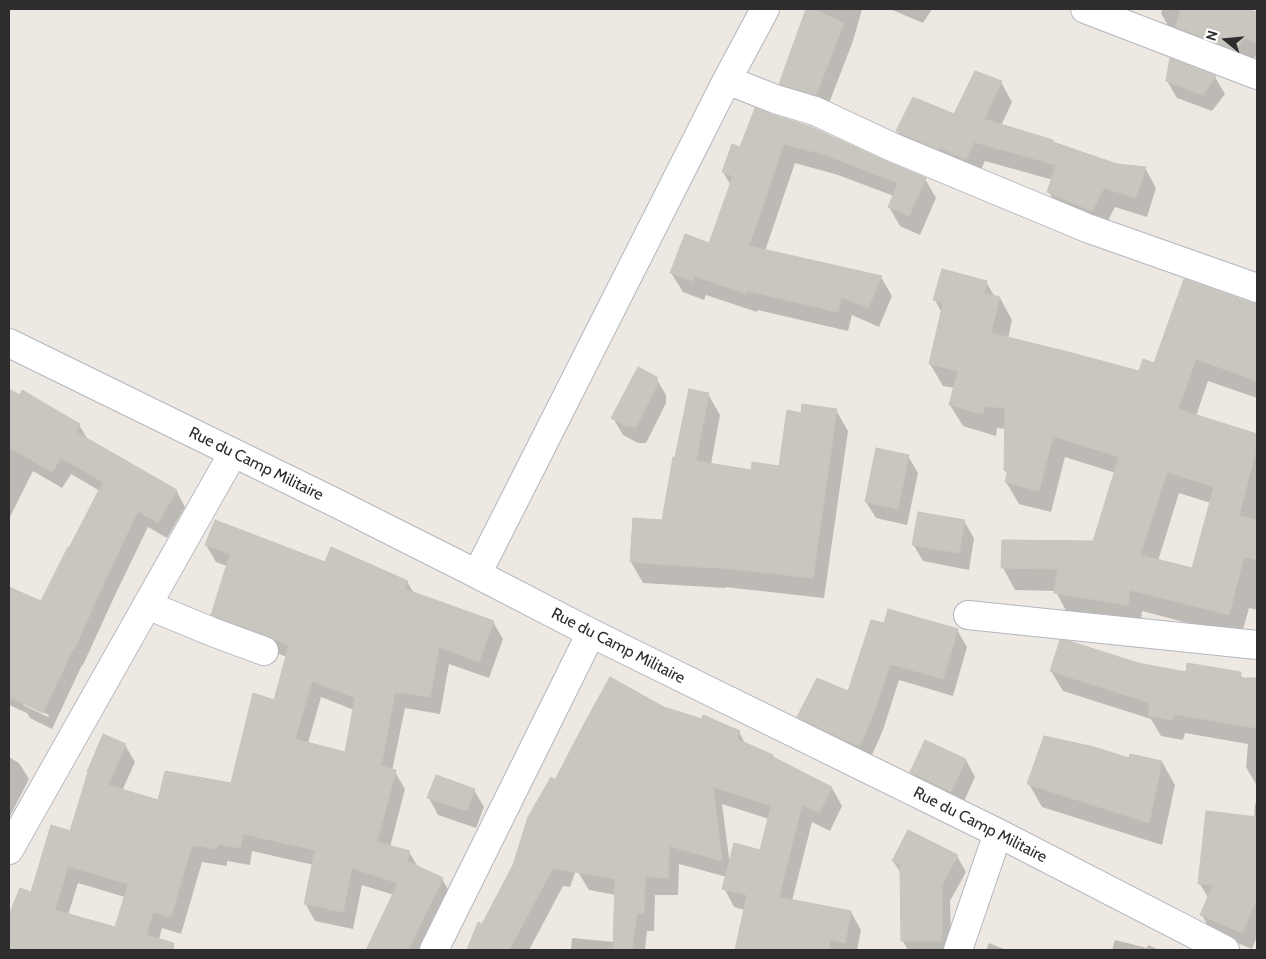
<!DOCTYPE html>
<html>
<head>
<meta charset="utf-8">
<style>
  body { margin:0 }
  #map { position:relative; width:1266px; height:959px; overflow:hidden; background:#ede8e1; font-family:Cabin,sans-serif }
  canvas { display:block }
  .frame { position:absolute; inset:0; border:10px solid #2d2d2d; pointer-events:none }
  .north { position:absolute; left:1201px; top:15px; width:50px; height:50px; -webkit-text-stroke:4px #fff; paint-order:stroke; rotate:287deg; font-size:14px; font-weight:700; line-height:20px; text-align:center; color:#2d2d2d }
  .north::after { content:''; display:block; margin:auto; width:18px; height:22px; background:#2d2d2d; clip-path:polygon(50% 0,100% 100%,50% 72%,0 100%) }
</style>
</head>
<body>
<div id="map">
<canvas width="1266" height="959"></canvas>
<div class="frame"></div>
<div class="north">N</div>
</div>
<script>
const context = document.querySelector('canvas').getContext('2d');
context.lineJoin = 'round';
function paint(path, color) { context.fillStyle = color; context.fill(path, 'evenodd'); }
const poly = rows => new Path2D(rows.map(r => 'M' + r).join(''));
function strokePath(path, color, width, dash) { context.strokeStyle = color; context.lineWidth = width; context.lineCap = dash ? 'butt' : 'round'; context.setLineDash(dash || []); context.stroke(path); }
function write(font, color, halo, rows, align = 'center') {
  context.font = font + ' Cabin,sans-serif'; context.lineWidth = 5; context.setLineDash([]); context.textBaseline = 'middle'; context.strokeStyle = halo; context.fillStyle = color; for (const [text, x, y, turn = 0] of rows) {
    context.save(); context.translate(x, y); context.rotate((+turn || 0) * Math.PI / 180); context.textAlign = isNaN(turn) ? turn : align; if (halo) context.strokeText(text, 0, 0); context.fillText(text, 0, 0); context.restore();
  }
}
paint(poly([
  [807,9,813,10,813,9,862,9,853,41,826,111,790,101,780,84],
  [890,9,932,9,923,23],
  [1155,9,1242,9,1257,14,1257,57,1256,56,1247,69,1172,33,1161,13,1162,10],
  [1171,60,1215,77,1225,94,1212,111,1177,98,1167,81],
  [1001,82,1012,102,1001,126,1117,165,1145,168,1156,188,1147,217,1115,207,1103,230,1060,212,1049,192,1053,180,985,161,977,178,908,151,897,131,955,115],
  [755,109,925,179,936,198,920,235,900,226,889,207,894,196,838,175,795,163,765,251,881,277,892,296,879,327,852,315,848,331,758,310,757,312,706,295,704,300,683,292,671,273,710,244,731,186,723,172,741,148],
  [1185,281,1257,305,1257,398,1208,381,1196,416,1257,436,1257,610,1249,608,1241,637,1142,611,1140,626,1068,614,1056,592,1056,591,1015,590,1003,568,1094,543,1116,473,1065,457,1051,512,1019,504,1006,482,1008,475,1005,470,1006,429,997,428,996,436,963,426,950,405,955,388,943,386,930,364,942,313,935,300,986,282,995,297,1000,298,1012,320,1008,339,1140,373,1155,364],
  [1179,493,1211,503,1193,570,1158,561],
  [656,378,666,395,666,403,646,443,638,443,623,435,613,418],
  [9,390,20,396,22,392,79,425,88,440,176,490,185,507,167,538,148,527,116,593,83,665,82,665,52,729,30,718,27,713,9,705,9,588,42,602,100,491,71,474,62,488,33,471,9,519],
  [23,702,49,715,48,717,23,705],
  [708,394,720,415,711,464,752,471,780,468,836,410,848,431,824,598,725,587,725,588,643,583,631,562,663,521,676,458],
  [908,456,918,473,907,525,876,518,866,502],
  [964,521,974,538,969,570,923,561,913,544],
  [206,545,325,563,407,582,414,593,493,622,503,639,489,678,449,664,440,714,405,708,392,771,395,772,405,789,390,847,409,852,418,867,442,879,452,896,426,950,367,950,394,895,362,885,353,929,315,921,305,903,314,865,252,851,250,865,227,861,227,866,202,862,181,934,162,928,156,950,9,950,9,919,21,889,32,894,71,833,125,745,135,762,122,791,159,802,232,784,275,701,287,657,223,632,213,614,227,566,216,562],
  [321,697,354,710,346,753,308,743],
  [78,883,125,897,116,928,68,915],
  [885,624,957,630,967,647,953,696,899,680,883,730,869,762,808,734,799,717,849,692],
  [1137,664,1187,673,1240,673,1243,679,1257,679,1257,786,1246,767,1248,744,1185,733,1183,740,1161,736,1151,719,1063,691,1051,671],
  [663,708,739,732,746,745,832,788,842,806,830,831,812,822,792,901,851,912,861,930,857,950,804,950,796,949,796,950,736,950,745,910,734,907,724,888,727,877,679,864,678,895,655,895,654,931,647,931,645,950,571,950,572,938,615,942,616,895,589,890,578,872,578,864,570,887,563,886,529,950,479,950,474,941,514,865,555,781],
  [722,804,769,819,760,851,730,865],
  [9,757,19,763,29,779,9,818],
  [1130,759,1162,762,1175,785,1162,845,1042,807,1029,784],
  [966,760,975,777,961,808,921,789,911,772],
  [474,790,484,807,476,828,438,815,429,798],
  [1255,803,1257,804,1257,936,1252,949,1211,932,1202,915,1209,899,1200,884,1254,818],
  [957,856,966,872,950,901,951,950,908,950,902,940,902,875,893,861],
  [1115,940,1147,948,1148,945,1160,950,1112,950],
  [989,943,1006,950,986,950]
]), '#0003');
const building = poly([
  [806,9,813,9,844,23,816,95,779,84,806,9],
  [1180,9,1246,9,1257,12,1257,43,1245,38,1235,50,1176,27,1180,9],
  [1170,58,1216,76,1203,95,1166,81,1170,58],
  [975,71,1002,81,984,119,1053,140,1053,142,1117,164,1146,167,1136,198,1104,188,1092,211,1047,192,1056,165,974,142,966,159,940,148,939,150,896,131,913,97,954,114,975,71],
  [755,108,771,114,809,126,885,161,926,178,909,216,888,207,898,183,825,155,784,144,749,246,882,276,868,308,841,297,838,312,747,291,746,294,695,276,693,281,670,273,685,234,709,243,733,176,722,172,732,144,740,147,755,108],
  [942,269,987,281,984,293,1000,297,991,333,1072,353,1139,371,1143,359,1154,363,1184,279,1252,303,1257,304,1257,381,1196,359,1178,409,1257,434,1257,446,1239,516,1257,520,1257,560,1244,557,1229,615,1130,590,1128,605,1054,593,1058,569,1001,568,1002,540,1093,541,1119,457,1053,436,1039,491,1005,482,1008,471,1004,470,1005,408,985,406,983,414,949,405,958,371,929,364,943,303,933,300,942,269],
  [1167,472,1214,487,1192,568,1140,555,1167,472],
  [638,367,657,377,657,386,636,427,627,427,611,418,638,367],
  [9,389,20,395,22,390,80,424,76,432,177,490,158,523,138,511,107,576,74,650,73,649,43,713,9,697,9,587,41,601,68,547,69,548,103,482,61,458,52,472,9,447,9,389],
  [689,389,709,393,696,461,751,470,752,462,779,466,787,410,801,413,802,404,837,409,813,578,714,567,713,568,630,562,633,518,662,520,673,457,675,457,689,389],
  [876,448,909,455,898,509,865,502,876,448],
  [918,512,965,520,959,553,912,545,918,512],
  [215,520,325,562,331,547,408,581,405,589,494,621,479,662,439,647,430,697,395,692,381,766,396,770,377,842,410,851,407,861,443,878,408,950,366,950,398,883,352,868,343,912,304,904,315,850,243,834,240,848,218,844,217,849,192,845,171,917,153,912,146,935,174,943,173,950,9,950,9,915,20,888,31,892,51,825,70,831,88,772,87,772,103,734,126,744,108,785,158,800,165,771,231,783,253,693,274,700,289,645,211,615,230,554,205,545,215,520],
  [312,681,355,698,345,752,295,739,312,681],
  [68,866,128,884,115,927,55,910,68,866],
  [888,609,958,629,943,679,890,664,874,712,860,746,838,737,797,717,817,678,848,691,871,620,884,623,888,609],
  [1060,640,1069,641,1138,663,1186,672,1187,663,1241,672,1240,678,1257,678,1257,728,1174,714,1172,720,1148,716,1150,703,1050,671,1060,640],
  [610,677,664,707,702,719,703,715,740,731,737,739,773,755,773,757,832,787,819,813,802,805,779,897,851,911,845,943,830,940,829,950,735,950,747,895,722,889,734,843,760,850,771,806,713,787,722,861,669,846,668,878,645,877,644,913,637,913,632,950,613,950,615,879,553,868,509,950,467,950,478,922,482,924,513,865,528,817,551,777,555,780,584,724,610,677],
  [1044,736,1094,747,1129,758,1130,754,1162,761,1149,823,1027,784,1044,736],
  [925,740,966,759,951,792,910,772,925,740],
  [436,775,475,789,467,811,427,798,436,775],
  [1206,811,1257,817,1257,898,1242,933,1200,915,1213,885,1198,884,1206,811],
  [908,830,958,855,942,885,942,941,901,941,900,865,892,861,908,830]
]);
paint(building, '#c9c6bf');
strokePath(building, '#c9c4bb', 1);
const minor = poly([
  [1085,9,1257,75],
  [727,80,775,99,815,111,892,147,1087,228,1257,288],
  [9,343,336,503,477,574,591,633,998,833,1225,950],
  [477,574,727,80,765,9],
  [147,605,215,633,264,651],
  [968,615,1257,645],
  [9,850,233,453],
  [434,950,591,633],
  [958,950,998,833]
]);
strokePath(minor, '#b4b6bf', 30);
strokePath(minor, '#fff', 28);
write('16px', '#2d2d2d', '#fff', [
  ["Rue du Camp Militaire",256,464,26],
  ["Rue du Camp Militaire",618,646,27],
  ["Rue du Camp Militaire",980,825,27]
]);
</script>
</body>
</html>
